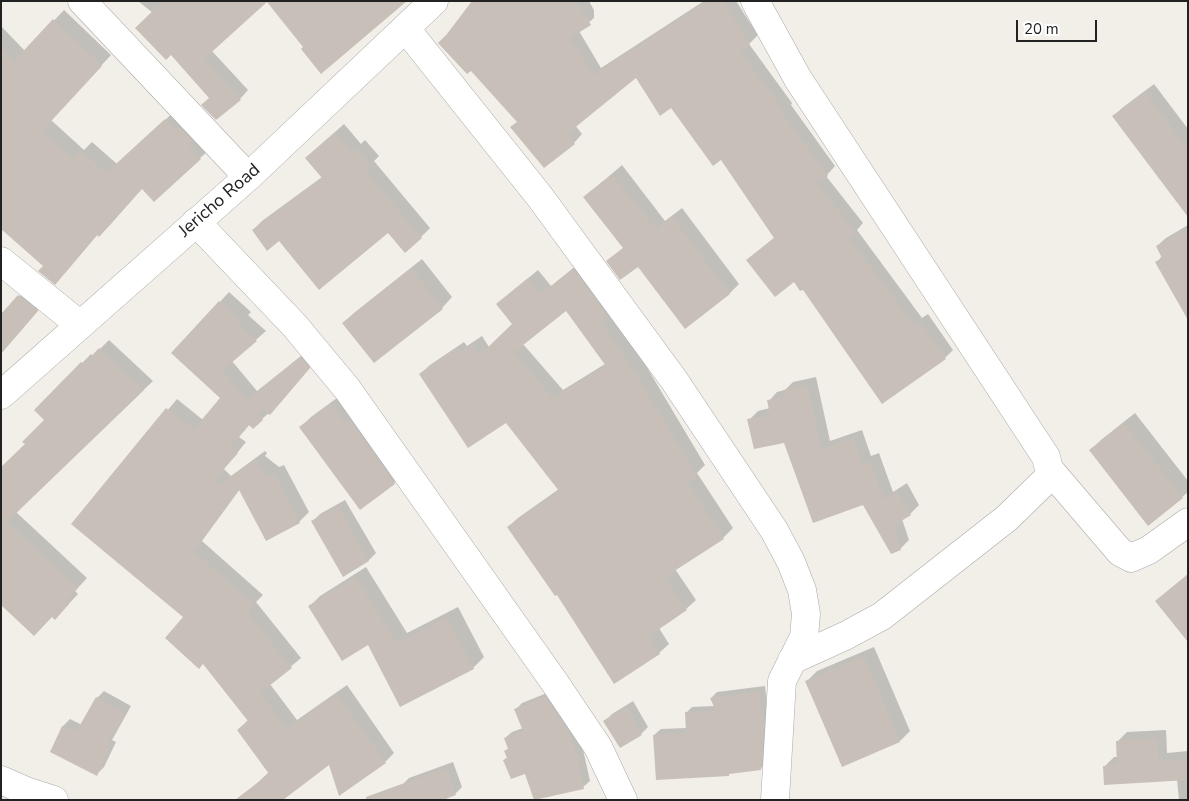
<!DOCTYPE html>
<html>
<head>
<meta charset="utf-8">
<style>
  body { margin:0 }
  #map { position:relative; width:1189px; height:801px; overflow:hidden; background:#f2efe9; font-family:"Nunito Sans",sans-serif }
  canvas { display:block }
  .frame { position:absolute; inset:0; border:2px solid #222; pointer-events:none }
  .scale { position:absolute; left:1016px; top:20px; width:81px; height:22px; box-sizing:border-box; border:2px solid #222; border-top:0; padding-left:6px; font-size:15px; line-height:18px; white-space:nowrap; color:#222; -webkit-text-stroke:4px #fff; paint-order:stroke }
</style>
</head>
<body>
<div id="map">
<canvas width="1189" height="801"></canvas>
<div class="frame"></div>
<div class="scale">20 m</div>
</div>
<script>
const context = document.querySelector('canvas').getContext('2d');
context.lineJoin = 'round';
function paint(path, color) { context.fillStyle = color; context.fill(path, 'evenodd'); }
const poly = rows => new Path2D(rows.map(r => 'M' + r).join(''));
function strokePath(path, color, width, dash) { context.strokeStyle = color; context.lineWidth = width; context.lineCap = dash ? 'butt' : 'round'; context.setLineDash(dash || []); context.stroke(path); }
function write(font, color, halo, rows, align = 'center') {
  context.font = font + ' "Nunito Sans",sans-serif'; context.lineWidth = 4.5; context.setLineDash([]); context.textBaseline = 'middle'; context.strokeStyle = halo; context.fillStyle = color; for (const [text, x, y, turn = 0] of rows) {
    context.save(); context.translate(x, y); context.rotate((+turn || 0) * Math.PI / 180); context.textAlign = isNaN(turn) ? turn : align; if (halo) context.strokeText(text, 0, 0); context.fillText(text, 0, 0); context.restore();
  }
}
paint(poly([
  [138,1,267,1,212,51,248,90,240,99,211,97,153,13],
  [474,1,589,1,594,10,594,18,579,31,601,68,704,1,736,1,758,35,749,44,792,103,791,105,835,166,826,176,863,223,857,230,922,318,928,314,953,350,945,358,803,288,794,280,748,260,775,237,721,158,672,107,636,76,575,125,582,134,574,143,518,121,450,33],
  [64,10,111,55,51,120,84,150,92,142,117,164,176,110,211,148,154,201,142,188,110,225,99,235,98,234,65,273,45,266,1,228,1,26,25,51],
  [1154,84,1188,129,1188,215,1114,116,1122,108],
  [344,124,361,144,365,140,379,156,374,161,430,228,421,237,388,231,280,240,253,230,262,221,322,177,306,158],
  [622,165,665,221,682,208,739,284,730,293,685,327,638,265,608,261,624,247,585,197],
  [1188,225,1188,310,1157,262,1162,256,1157,246,1166,238],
  [422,259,452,297,442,308,375,361,344,323,354,313],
  [583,260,705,465,697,473,733,528,723,538,675,569,696,600,686,609,659,628,669,644,659,653,557,593,508,527,518,518,559,489,506,421,420,374,430,365,464,342,467,346,482,336,489,347,513,324,497,304,538,270,551,286],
  [566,310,605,364,563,390,523,344],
  [28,287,46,301,1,353,1,316],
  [229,292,251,312,248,315,266,331,232,361,257,391,311,348,318,358,279,404,253,427,250,424,239,437,246,442,224,469,231,476,265,451,267,453,265,456,279,467,284,465,309,512,299,522,240,489,202,541,263,595,256,602,301,658,270,684,297,720,347,685,394,753,385,762,330,763,252,788,269,772,238,730,248,720,185,617,73,524,177,399,203,420,222,398,173,353],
  [109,340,153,381,16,512,87,578,75,591,78,594,64,609,1,603,1,469,26,444,46,420,36,410,91,354,93,356],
  [816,377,830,441,862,430,871,456,879,453,893,492,907,483,919,505,910,514,902,519,909,540,900,549,864,504,785,441,749,420,758,411,770,408,769,401,777,392,785,390,793,382],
  [341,395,405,472,394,483,360,508,300,428,311,417],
  [1135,413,1188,481,1188,492,1182,497,1091,450,1101,440],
  [345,500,376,553,369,560,344,575,313,521,320,514],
  [366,567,407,633,458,607,484,657,473,668,401,706,368,643,310,606,320,596],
  [874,647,910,731,900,741,806,682,817,671],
  [765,686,769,721,767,762,761,768,731,772,728,775,654,735,661,729,687,728,686,713,692,707,715,706,711,698,717,692],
  [104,691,131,706,112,740,116,742,104,767,97,774,51,752,63,726,70,719,82,725,97,698],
  [552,691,582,745,590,781,583,787,526,773,504,760,508,757,505,751,509,748,505,738,512,732,523,728,516,709,522,703],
  [633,701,648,727,641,734,621,747,605,721,612,714],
  [1166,730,1167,753,1188,751,1188,800,1179,800,1177,780,1104,767,1114,757,1118,757,1117,742,1127,732],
  [453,762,462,787,455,794,402,785,409,778]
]), '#0003');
paint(poly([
  [163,1,407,1,321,74,301,49,303,47,267,2,204,59,241,100,216,120,201,105,209,98,171,55,166,60,135,28],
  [472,1,576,1,591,25,570,38,593,75,707,1,723,1,750,45,740,51,785,112,783,114,828,176,817,183,856,233,849,238,914,325,919,321,946,359,882,404,803,290,800,291,794,282,775,297,746,260,774,238,721,160,713,166,671,108,660,116,636,78,567,134,575,144,544,168,510,127,517,122,471,71,467,74,438,43,447,34],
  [53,19,102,66,42,131,74,159,81,151,106,173,165,119,175,130,179,126,193,141,188,145,201,159,154,202,142,189,99,237,97,235,55,285,38,271,43,266,1,229,1,47,14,61],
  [1145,92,1188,149,1188,217,1112,116],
  [335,132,351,152,355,148,371,166,365,171,422,238,405,253,388,233,319,290,279,241,267,251,252,230,322,178,305,158],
  [612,174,656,229,672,216,730,294,685,329,638,267,620,280,606,261,623,248,583,197],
  [1188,228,1188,320,1155,262,1162,258,1156,246],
  [411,268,443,309,374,363,342,323],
  [573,269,608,316,601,322,620,349,697,475,688,482,724,539,665,577,687,610,649,636,660,654,614,684,557,595,555,596,507,527,559,491,506,423,468,448,419,374,454,350,457,355,472,345,479,356,512,324,496,304,528,278,541,294],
  [566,311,606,366,553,398,513,353],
  [18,295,38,311,1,354,1,314],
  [219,301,242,322,239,325,257,341,223,370,247,400,300,357,310,368,270,415,263,410,259,415,263,420,253,429,249,425,230,447,238,453,215,479,220,485,255,459,259,463,256,466,269,476,274,474,300,523,266,541,239,490,193,551,254,605,248,613,292,668,260,693,287,729,337,694,386,763,339,796,329,765,283,800,235,800,269,774,237,730,248,721,203,664,199,669,165,638,183,617,71,524,166,408,194,429,220,398,171,353],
  [99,348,133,381,144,390,7,522,78,588,66,601,69,604,55,620,52,617,34,636,1,605,1,467,25,444,22,442,44,420,34,410,81,362,84,364],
  [807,385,821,449,853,438,862,464,870,461,884,500,897,491,911,515,893,526,901,550,891,554,863,505,813,523,784,443,754,449,747,419,770,415,767,400,785,397,783,390],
  [330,404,345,423,350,420,395,484,360,510,299,427],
  [1124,423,1183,498,1148,526,1089,450],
  [338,506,369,561,343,577,311,521],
  [1188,574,1188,642,1155,601],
  [355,577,397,643,447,617,474,669,400,707,368,645,342,661,308,606],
  [864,656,900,742,842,767,805,681],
  [759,692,764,727,761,770,729,774,729,776,656,780,653,735,686,733,685,712,716,711,710,698],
  [96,697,125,714,106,747,110,749,97,776,50,752,62,726,76,732],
  [545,697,567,729,576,752,584,789,534,800,525,774,511,779,503,760,507,758,504,751,508,749,504,738,523,731,514,709],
  [626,707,642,735,620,748,603,721],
  [1157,739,1159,761,1188,759,1188,780,1104,785,1103,766,1117,765,1116,741],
  [446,768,456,795,443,800,366,800,366,797]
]), '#c7bfb8');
const minor = poly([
  [82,1,248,177],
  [755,1,798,79,1046,457,1049,469,1048,478,1007,518,882,616,845,636,792,660],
  [406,29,540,197,674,380,774,530,791,562,802,590,806,614,804,637,782,681,775,800],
  [196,222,295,326,348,390,555,683,598,747,623,800],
  [1,261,80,325],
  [1049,469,1120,552,1131,558,1149,550,1188,522],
  [1,780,26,791,54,800]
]);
const tertiary = poly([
  [1,395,248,177,434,1]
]);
strokePath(minor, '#a9a9a9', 29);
strokePath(tertiary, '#a9a9a9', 29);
strokePath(minor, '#fff', 28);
strokePath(tertiary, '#fff', 28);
write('18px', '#222', '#fff', [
  ["Jericho Road",220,201,-41]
]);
</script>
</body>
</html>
